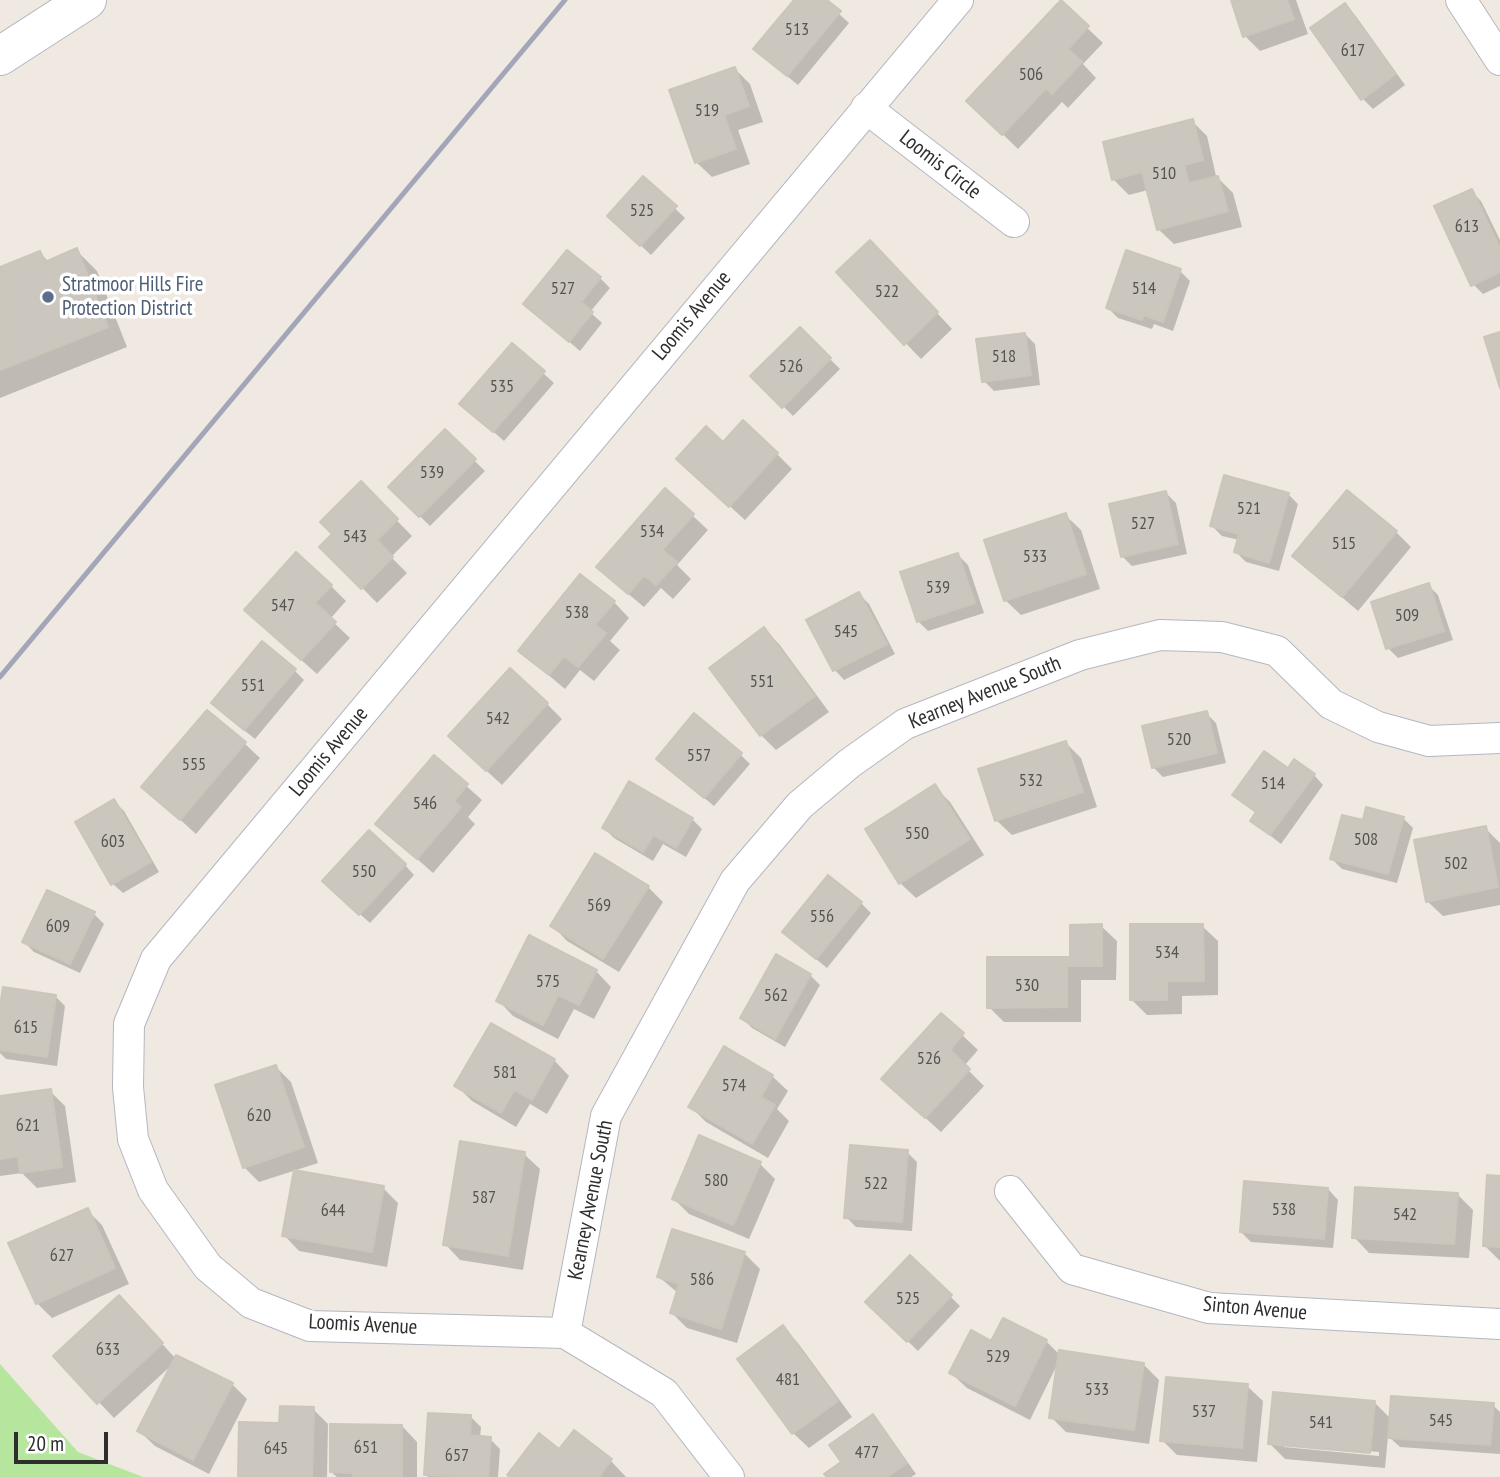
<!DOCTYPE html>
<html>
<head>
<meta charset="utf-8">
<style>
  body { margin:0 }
  #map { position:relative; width:1500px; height:1477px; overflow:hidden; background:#efe9e1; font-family:"PT Sans Narrow",sans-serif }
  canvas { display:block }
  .scale { position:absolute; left:14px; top:1432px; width:94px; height:32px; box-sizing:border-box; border:4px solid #2e2e2e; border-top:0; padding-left:9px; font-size:21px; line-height:24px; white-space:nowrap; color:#2e2e2e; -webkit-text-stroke:5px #fff; paint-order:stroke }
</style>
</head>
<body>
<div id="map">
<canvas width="1500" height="1477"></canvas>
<div class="scale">20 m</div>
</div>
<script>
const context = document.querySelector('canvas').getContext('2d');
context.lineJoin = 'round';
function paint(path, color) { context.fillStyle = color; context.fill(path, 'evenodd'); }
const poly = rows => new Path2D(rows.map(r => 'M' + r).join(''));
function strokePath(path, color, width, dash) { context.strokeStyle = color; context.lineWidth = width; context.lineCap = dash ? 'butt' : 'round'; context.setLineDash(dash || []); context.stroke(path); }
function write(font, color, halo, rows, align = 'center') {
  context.font = font + ' "PT Sans Narrow",sans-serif'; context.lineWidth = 7; context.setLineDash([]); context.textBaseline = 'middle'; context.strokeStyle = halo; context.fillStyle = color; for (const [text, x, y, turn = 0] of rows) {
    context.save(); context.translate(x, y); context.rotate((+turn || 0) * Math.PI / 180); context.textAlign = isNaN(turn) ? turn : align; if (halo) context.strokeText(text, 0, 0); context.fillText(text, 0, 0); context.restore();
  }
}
paint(poly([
  [0,1364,78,1452,143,1477,0,1477]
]), '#b6e59e');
paint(poly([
  [796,0,824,0,849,23,798,85,766,59],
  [1233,0,1296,0,1308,34,1260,51,1245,36],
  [1061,3,1103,43,1083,64,1096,78,1068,108,1062,102,1018,149,984,116],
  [1345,5,1355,15,1405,85,1373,109,1363,99,1312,28],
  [735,69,750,84,763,122,738,130,750,164,712,177,696,162],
  [1192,121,1207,136,1216,176,1233,193,1242,227,1174,244,1158,229,1148,190,1129,195,1114,180,1105,143],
  [643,178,685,218,651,255,619,225],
  [1471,191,1481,201,1500,240,1500,286,1483,294,1473,284],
  [77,251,97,271,127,347,0,398,0,269,40,253,49,262],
  [886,258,952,329,921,359,838,273],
  [1180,271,1190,281,1173,331,1154,324,1152,329,1118,318,1108,308],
  [600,278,610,288,590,312,602,323,580,351,525,304],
  [800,329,840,369,793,416,753,376],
  [1025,334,1035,344,1040,385,994,391,984,381],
  [512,345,554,383,504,441,472,413],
  [445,432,485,471,430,526,390,487],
  [777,454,792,469,745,520,694,474],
  [361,484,412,536,391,557,407,573,377,603,322,547,335,534],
  [665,490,708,530,677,565,691,579,673,599,661,588,644,607,614,582],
  [1166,493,1176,503,1187,554,1132,566,1122,556],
  [1288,494,1298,504,1279,571,1246,562,1236,552,1239,540,1222,536,1212,526],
  [1065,515,1081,530,1100,589,1021,615,1005,600],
  [1396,532,1411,547,1358,611,1294,556],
  [958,555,968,565,984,613,928,631,918,621],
  [1428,585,1438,595,1453,640,1398,658,1388,648],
  [331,586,346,601,330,619,350,638,317,674,262,625],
  [859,594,869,604,895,654,844,680,835,670,808,620],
  [614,602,629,618,610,641,620,650,594,681,580,670,565,689,520,651],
  [764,629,779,644,829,712,776,750,761,735],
  [294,670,304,680,255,739,223,713],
  [547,704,562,719,502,785,465,751],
  [1206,713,1216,723,1226,763,1163,777,1153,767],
  [244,743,260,758,196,834,144,787],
  [1066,743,1081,758,1097,807,1012,835,996,820],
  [740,754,750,764,714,806,668,768],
  [434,757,482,800,468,817,475,824,433,873,378,824],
  [1314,775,1323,785,1281,844,1252,821,1257,813,1235,794],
  [629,783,692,819,702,829,686,857,663,844,653,861,614,838,604,828],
  [935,787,950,802,984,855,916,898,900,883],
  [114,801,124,811,159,872,123,893,113,884],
  [1403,818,1413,828,1397,883,1342,869,1332,859,1364,822],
  [1485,828,1500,843,1500,905,1443,916,1427,901],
  [405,865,414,875,370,923,334,891],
  [648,887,663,902,619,972,567,941,552,925],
  [861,903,871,913,827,968,794,941],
  [94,914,104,924,80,973,34,952,24,942],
  [1101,926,1117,941,1116,980,1081,980,1081,1022,1004,1022,989,1007,1072,959],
  [1202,926,1218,941,1218,995,1182,996,1182,1014,1147,1015,1132,1000],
  [777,957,810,975,820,985,785,1047,752,1028,742,1018],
  [596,971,611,987,594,1019,574,1009,558,1039,513,1016,498,1000],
  [55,996,65,1006,57,1066,6,1059,0,1053,0,1018],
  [941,1015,978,1050,964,1066,984,1086,941,1132,899,1094],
  [554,1060,569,1076,547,1114,530,1104,516,1127,472,1101,457,1086],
  [276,1067,291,1082,318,1163,259,1182,244,1167],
  [772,1076,788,1091,777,1109,789,1121,768,1158,706,1122,691,1107],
  [50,1091,65,1106,76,1182,37,1188,22,1173,0,1176,0,1098],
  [907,1152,917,1162,912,1231,856,1227,846,1217],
  [524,1154,540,1169,523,1270,460,1260,445,1244],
  [760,1164,775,1179,749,1239,689,1214,674,1199],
  [1500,1178,1500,1261,1484,1245],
  [383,1188,398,1203,387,1267,299,1251,284,1235],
  [1328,1189,1338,1200,1333,1248,1251,1242,1241,1232],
  [1457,1194,1473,1210,1469,1258,1369,1253,1354,1237],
  [87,1210,102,1225,129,1284,52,1318,37,1303],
  [744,1253,760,1269,737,1343,687,1328,672,1313,678,1293,659,1277],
  [910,1257,960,1306,918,1351,867,1302],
  [134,1313,176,1359,232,1384,247,1399,209,1474,155,1446,139,1431,174,1363,114,1418,55,1356],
  [783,1328,798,1343,852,1417,809,1448,793,1433,739,1360],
  [1046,1341,1060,1355,1143,1364,1159,1380,1149,1444,1066,1432,1051,1417,1058,1363,1030,1420,967,1388,951,1373,992,1343],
  [1247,1386,1263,1401,1257,1462,1177,1455,1162,1440],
  [1375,1403,1391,1419,1493,1405,1500,1412,1500,1454,1400,1447,1388,1436,1385,1468,1285,1459,1269,1443],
  [1284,1444,1379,1452,1379,1456,1284,1447],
  [313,1409,328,1424,327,1477,241,1477,240,1475,281,1425],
  [872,1416,882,1426,916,1474,911,1477,829,1477,843,1462],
  [471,1417,481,1427,480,1438,490,1439,500,1449,498,1477,428,1477,425,1474],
  [402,1426,417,1442,417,1477,337,1477,331,1472],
  [574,1432,611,1461,626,1477,512,1477,559,1451]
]), '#0003');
const building = poly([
  [794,0,827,0,841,11,787,76,753,49,794,0],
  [1061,0,1089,26,1068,49,1082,62,1052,94,1046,88,1002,135,966,101,1061,0],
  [1231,0,1287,0,1294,19,1243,37,1231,0],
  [1345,3,1396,74,1361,100,1310,28,1345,3],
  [735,67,749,106,724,115,736,149,695,163,669,90,735,67],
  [1193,119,1203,160,1184,165,1189,183,1218,176,1228,211,1157,230,1142,172,1112,180,1103,142,1193,119],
  [643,176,677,206,640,246,607,216,643,176],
  [1472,189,1500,248,1500,272,1471,286,1434,206,1472,189],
  [870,240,938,312,904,345,836,272,870,240],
  [77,248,108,327,0,370,0,267,40,251,45,262,77,248],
  [567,250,601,277,581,302,593,312,569,342,523,304,567,250],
  [1126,250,1181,269,1163,322,1144,315,1142,320,1106,308,1126,250],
  [800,327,831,358,782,408,750,376,800,327],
  [1500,332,1500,388,1484,337,1500,332],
  [1025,333,1031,375,982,382,976,339,1025,333],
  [512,343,545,371,493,432,459,404,512,343],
  [743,420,778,453,729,507,676,459,706,426,723,442,743,420],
  [445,429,476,459,419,517,388,487,445,429],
  [1224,475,1289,493,1269,563,1234,552,1239,534,1210,526,1224,475],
  [361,481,398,519,377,540,393,557,361,589,319,547,332,534,320,522,361,481],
  [665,488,694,514,662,550,677,562,656,585,644,575,628,594,596,567,665,488],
  [1347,490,1397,531,1342,597,1292,556,1347,490],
  [1166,491,1178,544,1121,557,1109,504,1166,491],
  [1066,513,1086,574,1004,601,984,540,1066,513],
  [296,552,332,585,315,603,336,622,301,660,244,610,296,552],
  [958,553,975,603,917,622,900,572,958,553],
  [580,574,615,601,595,625,606,633,578,667,564,656,549,675,518,651,580,574],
  [1429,583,1444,631,1386,649,1371,602,1429,583],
  [859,592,887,644,833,671,806,620,859,592],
  [764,627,815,696,760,736,709,668,764,627],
  [262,641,296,669,244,730,211,703,262,641],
  [510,668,548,703,486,771,448,736,510,668],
  [207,710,246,742,180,820,141,787,207,710],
  [1207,711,1217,753,1152,768,1142,726,1207,711],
  [694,713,742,753,704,798,656,759,694,713],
  [1066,741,1083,792,995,821,978,769,1066,741],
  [1264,751,1288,768,1294,759,1315,774,1270,835,1250,821,1256,812,1232,795,1264,751],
  [434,755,468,784,454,801,461,807,417,859,375,824,434,755],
  [629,781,693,818,676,848,653,835,643,852,602,828,629,781],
  [935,784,970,839,899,884,865,829,935,784],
  [114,799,151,862,111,885,75,822,114,799],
  [1366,807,1404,817,1388,874,1330,859,1342,815,1363,820,1366,807],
  [1486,826,1498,887,1426,902,1414,840,1486,826],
  [369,830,406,864,359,915,322,881,369,830],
  [595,853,649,886,603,959,550,926,595,853],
  [828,875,862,902,816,959,782,932,828,875],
  [47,890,95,912,70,964,22,942,47,890],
  [1102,924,1102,966,1067,966,1067,1007,987,1008,987,957,1070,957,1070,925,1102,924],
  [1130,924,1203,924,1204,981,1167,981,1167,1000,1130,1000,1130,924],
  [529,935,597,970,579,1005,558,995,543,1025,496,1001,529,935],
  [776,954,811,974,775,1039,740,1018,776,954],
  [3,987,56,995,47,1057,0,1050,0,1006,3,987],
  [941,1013,964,1033,950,1050,970,1069,925,1118,881,1079,941,1013],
  [491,1023,555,1059,532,1100,514,1090,501,1113,454,1086,491,1023],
  [724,1046,773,1075,761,1097,775,1105,752,1144,688,1107,724,1046],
  [276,1065,304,1147,243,1168,215,1085,276,1065],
  [51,1089,62,1167,20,1173,18,1156,0,1159,0,1096,51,1089],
  [699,1135,761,1162,733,1225,672,1199,699,1135],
  [460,1141,525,1152,508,1256,443,1245,460,1141],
  [850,1145,908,1150,902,1222,844,1218,850,1145],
  [294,1170,384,1186,372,1252,282,1236,294,1170],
  [1487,1175,1500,1176,1500,1247,1483,1246,1487,1175],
  [1244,1181,1328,1188,1324,1239,1240,1232,1244,1181],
  [1355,1187,1458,1193,1454,1244,1352,1238,1355,1187],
  [88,1208,115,1268,36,1304,8,1243,88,1208],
  [672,1229,745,1252,721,1329,670,1313,679,1284,657,1277,672,1229],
  [910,1255,952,1295,907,1342,865,1302,910,1255],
  [119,1295,163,1343,97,1404,53,1356,119,1295],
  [1003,1318,1047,1340,1015,1406,949,1373,971,1330,991,1341,1003,1318],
  [783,1325,838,1401,792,1434,737,1359,783,1325],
  [1059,1350,1144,1363,1134,1430,1049,1418,1059,1350],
  [176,1355,233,1383,193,1460,137,1431,176,1355],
  [1166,1377,1248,1384,1242,1448,1160,1441,1166,1377],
  [1273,1392,1375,1401,1370,1453,1268,1444,1273,1392],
  [1391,1396,1494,1403,1490,1445,1388,1438,1391,1396],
  [280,1406,314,1407,312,1477,238,1476,239,1422,279,1423,280,1406],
  [428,1413,471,1415,470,1435,491,1437,488,1477,424,1475,428,1413],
  [873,1414,907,1463,887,1477,827,1477,824,1474,841,1462,829,1445,873,1414],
  [330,1424,402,1425,402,1477,353,1477,353,1473,330,1472,330,1424],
  [574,1430,612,1459,599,1477,510,1477,507,1475,539,1433,559,1449,574,1430]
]);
paint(building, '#cbc7bf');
strokePath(building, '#cbc5ba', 2);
const street = poly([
  [1461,0,1500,60],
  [866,108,1014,222],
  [1010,1191,1072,1269,1209,1308,1500,1324],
  [565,1333,606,1116,735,881,800,805,850,763,905,724,1080,655,1160,635,1222,637,1277,651,1331,704,1378,727,1429,741,1500,738],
  [729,1477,664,1393,565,1333,310,1326,251,1303,208,1267,153,1190,133,1139,128,1087,129,1024,156,959,958,0]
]);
const secondary = poly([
  [0,56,87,0]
]);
strokePath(street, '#b4b7c1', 32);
strokePath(secondary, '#b4b7c1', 40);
strokePath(street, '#fff', 30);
strokePath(secondary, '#fff', 38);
strokePath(poly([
  [0,677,565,0]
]), '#a3a6b8', 5);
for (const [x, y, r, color] of [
  [48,297,7,"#5c6f8a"]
]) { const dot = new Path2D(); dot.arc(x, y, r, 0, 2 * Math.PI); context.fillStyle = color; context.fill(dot); strokePath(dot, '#fff', 2.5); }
write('18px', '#555452', null, [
  ["513",797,30],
  ["617",1353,51],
  ["506",1031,75],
  ["519",707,111],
  ["510",1164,174],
  ["525",642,211],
  ["613",1467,227],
  ["527",563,289],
  ["514",1144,289],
  ["522",887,292],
  ["518",1004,357],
  ["526",791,367],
  ["535",502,387],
  ["539",432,473],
  ["521",1249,509],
  ["527",1143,524],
  ["534",652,532],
  ["543",355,537],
  ["515",1344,544],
  ["533",1035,557],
  ["539",938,588],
  ["547",283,606],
  ["538",577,613],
  ["509",1407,616],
  ["545",846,632],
  ["551",762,682],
  ["551",253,686],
  ["542",498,719],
  ["520",1179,740],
  ["557",699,756],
  ["555",194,765],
  ["532",1031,781],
  ["514",1273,784],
  ["546",425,804],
  ["550",917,834],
  ["508",1366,840],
  ["603",113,842],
  ["502",1456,864],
  ["550",364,872],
  ["569",599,906],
  ["556",822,917],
  ["609",58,927],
  ["534",1167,953],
  ["575",548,982],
  ["530",1027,986],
  ["562",776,996],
  ["615",26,1028],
  ["526",929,1059],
  ["581",505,1073],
  ["574",734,1086],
  ["620",259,1116],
  ["621",28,1126],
  ["580",716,1181],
  ["522",876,1184],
  ["587",484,1198],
  ["538",1284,1210],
  ["644",333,1211],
  ["542",1405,1215],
  ["627",62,1256],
  ["586",702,1280],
  ["525",908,1299],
  ["633",108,1350],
  ["529",998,1357],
  ["481",788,1380],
  ["533",1097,1390],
  ["537",1204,1412],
  ["545",1441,1421],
  ["541",1321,1423],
  ["651",366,1448],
  ["645",276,1449],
  ["477",867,1453],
  ["657",457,1456]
]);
write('21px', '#2e2e2e', '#fff', [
  ["Loomis Circle",940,165,38],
  ["Loomis Avenue",692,316,-50],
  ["Kearney Avenue South",985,693,-22],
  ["Loomis Avenue",329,752,-50],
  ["Kearney Avenue South",591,1200,-79],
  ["Sinton Avenue",1255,1309,5],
  ["Loomis Avenue",363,1325,3]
]);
write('21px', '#4e5e75', '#fff', [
  ["Stratmoor Hills Fire",62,285],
  ["Protection District",62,309]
], 'left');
</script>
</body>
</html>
